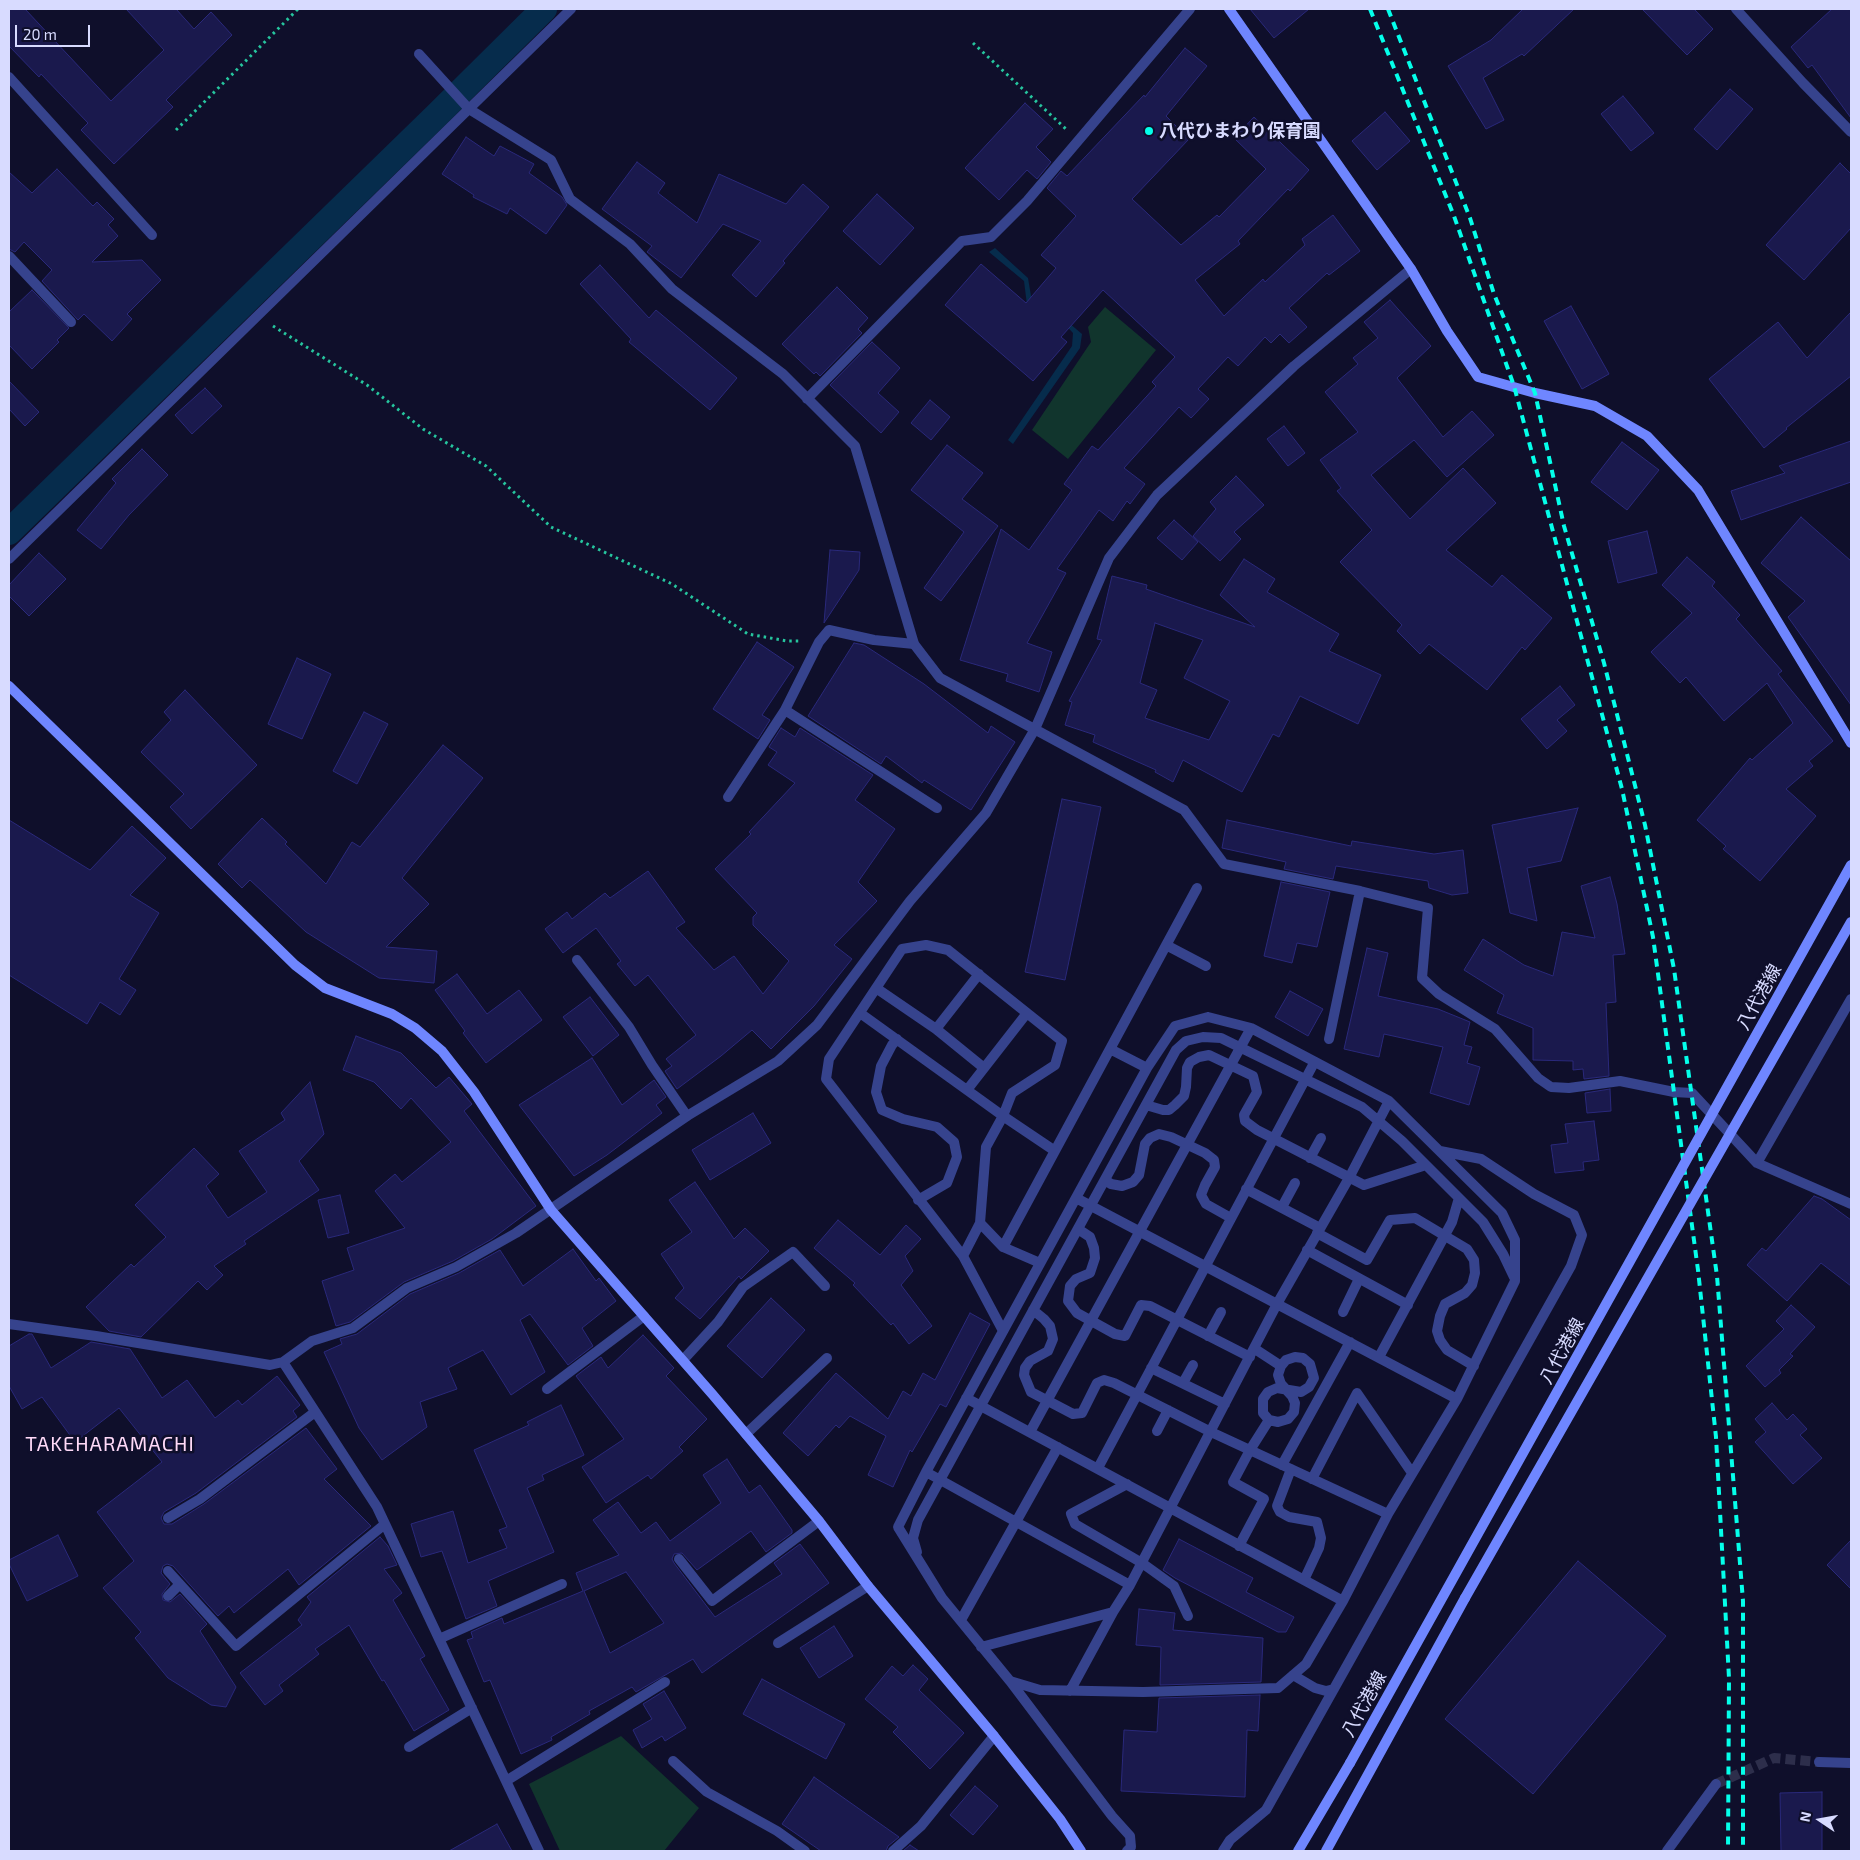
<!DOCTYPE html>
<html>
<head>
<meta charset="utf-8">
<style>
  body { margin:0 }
  #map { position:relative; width:1860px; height:1860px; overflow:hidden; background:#0f0f2b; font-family:"Exo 2",sans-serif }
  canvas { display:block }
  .frame { position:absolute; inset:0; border:10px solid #d8dbff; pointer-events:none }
  .north { position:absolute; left:1795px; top:1795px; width:50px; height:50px; -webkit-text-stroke:4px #0f0f2b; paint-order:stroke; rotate:282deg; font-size:14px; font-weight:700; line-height:20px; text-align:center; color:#d8dbff }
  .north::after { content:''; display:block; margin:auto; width:18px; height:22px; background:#d8dbff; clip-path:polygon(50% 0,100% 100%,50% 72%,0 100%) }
  .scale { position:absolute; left:15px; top:25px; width:75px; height:22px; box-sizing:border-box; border:2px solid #d8dbff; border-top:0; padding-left:6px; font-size:15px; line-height:18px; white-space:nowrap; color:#d8dbff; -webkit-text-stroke:4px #0f0f2b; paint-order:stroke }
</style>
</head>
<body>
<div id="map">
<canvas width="1860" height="1860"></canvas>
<div class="frame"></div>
<div class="north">N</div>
<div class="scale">20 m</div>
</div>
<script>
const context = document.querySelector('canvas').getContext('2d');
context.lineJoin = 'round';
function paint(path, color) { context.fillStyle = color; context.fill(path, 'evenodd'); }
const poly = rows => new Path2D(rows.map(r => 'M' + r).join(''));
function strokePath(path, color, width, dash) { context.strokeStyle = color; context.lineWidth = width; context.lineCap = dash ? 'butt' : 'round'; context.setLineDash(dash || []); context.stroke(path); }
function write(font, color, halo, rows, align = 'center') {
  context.font = font + ' "Exo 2","Noto Sans JP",sans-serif'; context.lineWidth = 5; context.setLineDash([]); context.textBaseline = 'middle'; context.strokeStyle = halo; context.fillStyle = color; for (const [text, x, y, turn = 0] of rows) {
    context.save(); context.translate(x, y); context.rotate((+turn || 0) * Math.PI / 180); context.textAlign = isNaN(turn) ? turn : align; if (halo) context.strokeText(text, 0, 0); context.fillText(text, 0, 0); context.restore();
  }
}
paint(poly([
  [1105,307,1156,350,1068,459,1032,430,1091,342,1088,327],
  [621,1736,699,1808,664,1851,560,1851,529,1784]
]), '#11352d');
paint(poly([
  [995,248,1028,278,1032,302,1062,317,1082,334,1080,348,1013,444,1008,440,1072,346,1073,333,1060,319,1027,305,1024,281,989,252]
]), '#062c4c');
strokePath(poly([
  [9,532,437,115,544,9]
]), '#062c4c', 26);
const building = poly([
  [9,9,25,9,111,101,164,50,126,9,176,9,194,29,211,12,232,35,166,100,173,107,114,164,81,130,88,123,41,74,39,77,9,46,9,9],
  [1250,9,1309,9,1274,38,1250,9],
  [1523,9,1574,9,1524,56,1522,54,1483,78,1504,120,1486,129,1448,66,1491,40,1523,9],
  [1642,9,1694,9,1713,29,1687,55,1642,9],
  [1832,9,1851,9,1851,118,1812,65,1808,68,1791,47,1832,9],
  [1185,48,1207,66,1166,116,1189,139,1132,199,1181,245,1217,215,1219,217,1266,169,1234,138,1254,117,1309,170,1290,191,1288,189,1238,241,1240,244,1195,280,1224,316,1263,279,1265,282,1305,245,1302,239,1333,215,1360,251,1329,275,1327,273,1289,308,1307,327,1289,343,1280,334,1271,343,1265,337,1238,366,1228,357,1198,389,1209,399,1191,418,1179,407,1124,468,1145,484,1130,504,1127,501,1113,521,1099,510,1057,569,1066,573,1027,643,1052,652,1039,692,1006,681,1008,674,960,660,1001,529,1029,550,1072,490,1064,484,1092,446,1098,450,1156,386,1152,382,1175,357,1103,290,1061,337,1067,342,1033,381,945,305,981,264,1026,303,1056,268,1041,255,1076,216,1047,188,1061,171,1067,176,1144,95,1145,97,1185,48],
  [1730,89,1753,109,1717,150,1694,129,1730,89],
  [1623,96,1654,133,1631,151,1601,114,1623,96],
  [1025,103,1053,129,1036,147,1051,162,1037,179,1027,170,999,200,965,168,1025,103],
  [1385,112,1410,141,1377,170,1352,141,1385,112],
  [466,137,494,156,500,146,534,164,529,173,562,197,567,205,546,234,510,208,507,214,473,197,474,195,442,174,466,137],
  [637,162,665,183,658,193,697,223,719,174,786,204,803,184,829,207,783,261,785,263,756,297,732,275,761,241,723,224,681,278,647,252,652,246,602,209,637,162],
  [1840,163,1851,174,1851,228,1804,280,1766,245,1840,163],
  [57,169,93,206,97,202,114,219,108,225,118,236,92,262,142,260,161,280,127,314,132,319,112,341,84,314,78,320,42,281,52,270,24,242,15,252,9,249,9,172,32,193,57,169],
  [877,194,914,228,880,265,843,231,877,194],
  [600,265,649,318,656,310,737,378,710,410,629,342,631,339,580,284,600,265],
  [837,287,868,318,858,329,862,333,820,376,816,372,814,374,782,344,837,287],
  [32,290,69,328,57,340,59,342,32,369,9,345,9,312,32,290],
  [1390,300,1431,346,1397,378,1443,437,1472,411,1494,435,1447,477,1414,440,1371,475,1410,519,1463,468,1496,503,1446,550,1492,587,1502,575,1552,618,1525,650,1522,647,1487,690,1429,644,1420,654,1397,631,1402,625,1340,562,1372,530,1337,491,1341,488,1320,460,1358,432,1325,392,1358,364,1353,358,1378,338,1364,322,1390,300],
  [1571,306,1609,374,1582,389,1544,321,1571,306],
  [1851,312,1851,376,1786,428,1787,429,1764,448,1709,379,1778,322,1807,358,1851,312],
  [872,342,900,368,878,393,899,412,881,433,830,385,872,342],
  [9,381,39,412,25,426,9,409,9,381],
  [205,388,222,406,192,434,175,415,205,388],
  [930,400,950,417,931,440,911,423,930,400],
  [1284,426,1305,453,1288,466,1267,439,1284,426],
  [1851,441,1851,482,1741,520,1731,491,1785,473,1779,466,1851,441],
  [1622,442,1659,470,1627,510,1591,482,1622,442],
  [947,445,983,473,962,499,998,526,941,601,924,588,964,532,911,490,947,445],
  [142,449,168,475,129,515,101,549,77,530,116,483,112,479,142,449],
  [1236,476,1264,505,1234,532,1241,539,1220,561,1193,536,1216,509,1210,502,1236,476],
  [1801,517,1851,561,1851,705,1788,617,1805,601,1761,563,1801,517],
  [1174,520,1198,542,1182,560,1157,538,1174,520],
  [1647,531,1657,573,1618,583,1608,541,1647,531],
  [830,550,860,552,859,570,824,623,830,550],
  [39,553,66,579,29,616,9,596,9,585,39,553],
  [1687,557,1715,582,1712,586,1740,615,1736,619,1782,671,1778,674,1833,741,1809,761,1813,766,1786,789,1816,816,1760,881,1723,849,1726,846,1697,820,1750,758,1752,760,1793,723,1767,683,1724,721,1686,677,1680,683,1651,652,1692,613,1662,585,1687,557],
  [1244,559,1275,579,1267,592,1339,634,1329,651,1381,675,1358,724,1300,696,1279,737,1273,734,1242,792,1183,760,1173,782,1155,772,1156,770,1093,742,1095,735,1065,725,1072,702,1069,701,1102,640,1097,639,1112,576,1147,585,1146,589,1255,627,1220,595,1244,559],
  [1155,623,1203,640,1184,678,1230,701,1209,740,1145,718,1157,690,1140,683,1155,623],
  [757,642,794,667,762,715,770,720,758,739,713,709,757,642],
  [854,643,864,645,924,684,988,733,991,726,1015,742,971,810,924,780,922,783,886,756,881,764,808,716,854,643],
  [297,658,331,674,302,739,268,724,297,658],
  [1560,686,1575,705,1557,720,1567,731,1547,749,1521,719,1560,686],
  [185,690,257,765,191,829,170,807,184,794,141,752,171,720,164,712,185,690],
  [364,712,388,724,357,784,333,771,364,712],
  [781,728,795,737,800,728,873,775,855,800,895,829,858,882,877,901,834,945,852,959,814,1006,771,1049,752,1030,721,1056,677,1089,665,1071,672,1066,666,1059,696,1035,648,975,635,986,617,964,621,961,596,928,563,953,545,929,567,912,572,919,605,893,610,898,648,871,685,922,676,928,714,970,734,956,763,994,789,961,753,925,753,917,757,913,715,869,751,834,749,832,795,783,768,765,777,752,769,747,781,728],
  [443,745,483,778,402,878,429,904,386,947,437,951,434,983,379,978,306,932,250,880,242,888,218,864,262,818,287,842,285,844,326,884,352,842,360,847,443,745],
  [1062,799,1101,807,1065,980,1025,972,1062,799],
  [1578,808,1561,861,1527,868,1537,921,1510,913,1492,825,1578,808],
  [9,820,90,870,132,826,166,858,130,895,159,913,119,979,136,990,120,1015,100,1002,87,1024,9,975,9,820],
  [1227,820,1351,846,1352,841,1434,854,1463,850,1468,893,1452,895,1429,888,1428,881,1336,866,1333,879,1284,869,1286,862,1222,848,1227,820],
  [1610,877,1617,904,1625,954,1613,955,1616,1002,1606,1003,1609,1076,1584,1079,1583,1069,1573,1070,1573,1061,1533,1060,1533,1028,1497,1013,1504,995,1464,970,1483,939,1524,965,1553,976,1562,932,1595,938,1581,886,1610,877],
  [1281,882,1330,892,1317,947,1297,943,1292,963,1264,956,1281,882],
  [1367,948,1388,953,1378,996,1438,1009,1470,1022,1464,1045,1472,1047,1467,1063,1480,1067,1469,1105,1430,1093,1443,1047,1384,1034,1379,1057,1344,1049,1367,948],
  [457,974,487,1014,519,990,542,1020,486,1063,463,1033,465,1031,435,990,457,974],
  [1290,991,1323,1009,1308,1036,1275,1017,1290,991],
  [590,997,619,1035,593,1056,563,1017,590,997],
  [356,1036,401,1053,436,1088,449,1077,472,1104,464,1111,536,1206,492,1239,453,1261,404,1282,350,1322,336,1326,322,1281,354,1270,347,1248,405,1228,375,1191,395,1174,402,1182,451,1142,411,1098,401,1109,374,1082,343,1070,356,1036],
  [592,1058,622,1105,654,1080,666,1097,656,1105,662,1113,607,1155,574,1176,519,1105,592,1058],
  [310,1082,324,1134,299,1161,319,1190,244,1241,246,1244,214,1266,223,1275,207,1290,198,1281,141,1337,109,1331,86,1307,131,1264,134,1267,166,1237,135,1205,194,1148,219,1174,206,1186,228,1218,267,1192,239,1151,285,1120,281,1113,310,1082],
  [1610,1089,1611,1111,1587,1113,1585,1093,1610,1089],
  [753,1113,771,1143,710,1180,692,1150,753,1113],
  [1594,1121,1599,1160,1583,1162,1584,1170,1555,1173,1551,1145,1568,1143,1565,1124,1594,1121],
  [695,1182,734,1239,745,1228,769,1251,741,1279,739,1276,700,1319,675,1298,684,1288,661,1254,692,1232,669,1200,695,1182],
  [340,1195,349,1233,328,1238,318,1200,340,1195],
  [1814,1196,1822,1199,1851,1220,1851,1286,1821,1263,1787,1301,1747,1265,1762,1248,1766,1251,1814,1196],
  [838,1220,880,1255,906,1225,921,1239,905,1256,913,1271,901,1285,932,1326,909,1344,893,1323,891,1325,853,1285,855,1283,814,1248,838,1220],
  [573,1249,596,1281,599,1278,616,1301,582,1328,593,1346,568,1365,530,1314,520,1320,545,1372,511,1395,483,1350,448,1368,457,1389,420,1402,427,1427,382,1460,359,1428,324,1352,342,1344,340,1339,357,1334,410,1294,459,1273,500,1250,523,1286,573,1249],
  [771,1298,805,1330,762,1378,727,1346,771,1298],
  [1791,1305,1815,1327,1790,1354,1793,1356,1779,1370,1781,1373,1765,1387,1746,1366,1784,1329,1776,1321,1791,1305],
  [970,1313,990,1324,946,1407,940,1404,912,1452,910,1450,893,1487,868,1475,886,1436,850,1416,839,1428,836,1425,808,1456,783,1433,836,1373,888,1419,903,1391,911,1396,923,1373,935,1380,970,1313],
  [29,1334,32,1334,51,1368,91,1342,130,1349,162,1398,187,1380,215,1418,238,1400,242,1405,277,1376,300,1405,293,1411,297,1417,196,1493,164,1512,161,1518,164,1524,172,1524,204,1504,306,1428,337,1469,324,1479,371,1526,299,1585,288,1569,234,1613,229,1606,218,1616,173,1566,167,1564,163,1566,161,1573,170,1584,162,1594,163,1600,170,1602,180,1594,207,1624,200,1631,236,1687,226,1707,211,1705,168,1678,135,1638,141,1632,103,1588,134,1561,97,1512,162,1462,119,1408,75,1442,42,1397,22,1409,9,1386,9,1346,29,1334],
  [643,1335,674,1368,666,1376,707,1419,679,1447,683,1451,651,1479,648,1475,606,1503,582,1467,624,1439,576,1376,601,1357,608,1368,643,1335],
  [1772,1403,1787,1420,1793,1414,1807,1429,1800,1435,1822,1458,1793,1484,1755,1442,1766,1432,1755,1419,1772,1403],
  [561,1405,584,1455,542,1475,544,1480,527,1488,554,1552,488,1581,497,1606,466,1619,442,1551,421,1557,411,1524,453,1511,468,1563,507,1548,499,1530,507,1527,474,1450,529,1425,527,1422,561,1405],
  [727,1459,749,1493,760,1485,792,1530,792,1533,766,1552,751,1531,697,1570,682,1553,674,1554,672,1559,674,1563,715,1617,782,1574,774,1563,800,1544,829,1583,702,1673,693,1659,636,1692,632,1687,589,1711,590,1714,551,1737,552,1740,521,1754,490,1680,484,1682,467,1640,473,1638,471,1632,502,1618,504,1624,583,1591,576,1573,619,1555,593,1520,618,1502,641,1533,656,1522,670,1541,721,1503,703,1475,727,1459],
  [626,1572,664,1623,610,1653,584,1591,626,1572],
  [58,1535,78,1576,27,1601,9,1564,9,1560,58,1535],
  [380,1537,388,1546,397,1565,384,1569,402,1593,393,1600,425,1656,420,1659,449,1710,414,1731,384,1680,382,1681,349,1625,315,1649,319,1654,279,1685,283,1691,265,1705,240,1673,302,1625,298,1620,311,1602,307,1597,380,1537],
  [1179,1539,1253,1578,1246,1592,1294,1617,1286,1632,1278,1632,1175,1578,1163,1570,1179,1539],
  [1851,1540,1851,1589,1827,1565,1851,1540],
  [1578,1561,1666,1636,1533,1794,1445,1719,1578,1561],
  [1139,1609,1175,1613,1173,1630,1263,1638,1261,1682,1160,1685,1161,1647,1136,1645,1139,1609],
  [834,1626,853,1656,819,1678,800,1648,834,1626],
  [913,1665,928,1679,919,1690,964,1733,930,1769,893,1732,898,1727,865,1699,892,1666,903,1676,913,1665],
  [762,1679,845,1724,826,1759,743,1714,762,1679],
  [664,1691,686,1728,665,1741,662,1736,642,1748,633,1730,652,1719,643,1704,664,1691],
  [1260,1695,1258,1731,1247,1730,1245,1797,1121,1791,1124,1730,1157,1732,1159,1698,1260,1695],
  [814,1777,899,1837,888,1846,886,1851,821,1851,782,1824,814,1777],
  [975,1786,998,1806,973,1835,950,1815,975,1786],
  [1822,1792,1822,1851,1781,1851,1780,1793,1822,1792],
  [497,1824,512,1851,449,1851,497,1824],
  [910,1845,919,1851,903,1851,910,1845]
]);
paint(building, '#1a194d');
strokePath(building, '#2a297b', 1);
strokePath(poly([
  [1716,1784,1774,1758,1819,1762]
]), '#2d2e4b', 10, [10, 5]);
strokePath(poly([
  [973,43,1066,129],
  [176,130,298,9],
  [273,326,367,385,423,429,486,466,551,527,672,584,748,634,787,641,799,641]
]), '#26c59e', 3, [2.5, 4]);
strokePath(poly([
  [9,77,152,235],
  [9,256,71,322],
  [785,710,937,808],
  [728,797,785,710,819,642,829,630,874,640,914,644],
  [1166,945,1206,966],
  [577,960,629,1027,652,1065,687,1116],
  [876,988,936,1029,984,1068],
  [860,1013,1003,1116,1055,1151],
  [1208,1017,1251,1028,1389,1101,1502,1213,1515,1240,1515,1281,1457,1399,1388,1514,1343,1601,1306,1664,1278,1688,1143,1692,1040,1690,1010,1681,942,1598,898,1527,926,1472,1147,1068,1175,1026,1208,1017],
  [936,1029,979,974],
  [897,1039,892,1045,881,1066,876,1092,882,1110,903,1119,937,1127,954,1142,957,1157,947,1183,918,1200],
  [1110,1049,1197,888],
  [967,1090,1027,1013],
  [1146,1105,1163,1110,1169,1110,1175,1105,1184,1096,1186,1087,1187,1068,1190,1062,1199,1057,1209,1055,1253,1076,1257,1092,1244,1115,1245,1121,1257,1130,1364,1185,1426,1165],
  [1310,1158,1321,1138],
  [1105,1180,1111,1184,1122,1186,1133,1182,1139,1175,1145,1144,1150,1138,1159,1134,1171,1137,1205,1153,1214,1160,1215,1167,1205,1185,1201,1195,1206,1204,1231,1218],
  [1246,1189,1320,1228],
  [1076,1198,1457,1399],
  [1282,1207,1295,1183],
  [1078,1229,1090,1237,1094,1248,1095,1258,1090,1273,1076,1279,1070,1286,1068,1301,1077,1313,1115,1334,1125,1336,1141,1305,1150,1306,1250,1357],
  [1317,1233,1367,1260,1390,1220,1415,1218,1467,1249,1474,1260,1475,1273,1472,1285,1465,1293,1445,1304,1440,1316,1437,1331,1440,1340,1447,1350,1474,1366],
  [1003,1247,1110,1049,1147,1068],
  [1307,1250,1408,1305],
  [963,1256,980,1223],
  [1033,1310,1044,1319,1050,1326,1053,1339,1048,1351,1030,1361,1025,1368,1024,1375,1031,1392,1073,1414,1082,1413,1097,1383,1104,1380,1114,1383,1211,1432,1388,1514],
  [1343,1312,1359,1279],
  [1003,1331,963,1256,826,1079,829,1059,902,949,926,945,948,950,1062,1041,1055,1065,1012,1093,1003,1116,986,1147,980,1223,1003,1247,1040,1263],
  [1208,1336,1221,1312],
  [1379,1357,1452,1222,1459,1198],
  [683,1360,718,1322,743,1287,793,1252,825,1286],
  [1151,1368,1225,1404],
  [1183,1383,1193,1365],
  [966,1398,1343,1601],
  [1269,1420,1263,1413,1263,1399,1268,1392,1277,1388,1301,1392,1309,1387,1314,1378,1310,1364,1303,1358,1295,1357,1286,1360,1281,1366],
  [1157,1431,1168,1410],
  [1030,1432,1251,1028],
  [746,1434,827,1358],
  [1282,1465,1350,1342],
  [1098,1468,1314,1063],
  [1291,1469,1277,1506,1280,1512,1289,1517,1317,1522,1321,1538,1319,1548,1304,1580],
  [926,1472,1130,1585],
  [1312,1479,1357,1393,1412,1473],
  [1127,1484,1071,1514,1075,1524,1142,1563,1174,1586,1188,1616],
  [1239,1546,1264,1499,1233,1482,1250,1450,1269,1420,1278,1422,1288,1419,1294,1412,1295,1403,1292,1396,1281,1384,1278,1375,1281,1366,1255,1349],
  [917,1552,913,1538,918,1520,1176,1050,1186,1041,1203,1037,1221,1038,1362,1107,1402,1141,1483,1222,1503,1254,1514,1277],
  [961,1620,1058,1447],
  [981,1647,1113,1612],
  [1293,1675,1315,1688,1326,1691,1334,1689],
  [1010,1681,1112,1816,1130,1836,1131,1847,1127,1851],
  [1070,1691,1113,1612,1130,1585,1277,1304,1349,1178,1389,1101],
  [1223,1851,1230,1840,1266,1810,1571,1266,1582,1235,1574,1215,1534,1194,1481,1159,1440,1151]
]), '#36438d', 10);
strokePath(poly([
  [1736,9,1803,83,1851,132],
  [419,54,469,109,551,160,570,199,630,244,672,289,783,374,855,446,914,644,940,678,1184,810,1224,864,1360,891,1428,908,1422,978,1439,994,1495,1029,1538,1078,1551,1087,1569,1088,1620,1081,1674,1092,1692,1093,1757,1163,1851,1204],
  [807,399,962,241,991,237,1027,201,1190,9],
  [9,559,571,9],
  [1329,1039,1360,891],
  [1757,1163,1851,999],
  [9,1324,96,1336,270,1365,283,1362,312,1341,353,1328,407,1288,456,1267,516,1233,687,1116,778,1061,817,1025,910,901,986,813,1035,729,1109,558,1157,495,1294,366,1411,269],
  [283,1362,377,1507,539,1851],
  [547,1389,644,1316],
  [168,1518,200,1499,315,1412],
  [679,1559,712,1601,819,1521],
  [168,1571,236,1646,385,1524],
  [168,1596,179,1585],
  [439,1639,562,1584],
  [778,1643,868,1586],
  [409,1747,472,1708],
  [673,1761,707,1792,777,1831,805,1851],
  [1819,1762,1851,1763],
  [506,1781,665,1682],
  [893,1851,921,1826,994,1736],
  [1667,1851,1716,1784]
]), '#36438d', 10);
strokePath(poly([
  [1229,9,1411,269,1447,331,1478,377,1535,393,1595,406,1647,436,1698,490,1851,743],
  [9,686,295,965,325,988,392,1014,415,1028,442,1051,474,1092,551,1210,713,1395,819,1521,868,1586,994,1736,1060,1819,1081,1851],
  [1298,1851,1350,1763],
  [1326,1851,1465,1598]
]), '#6f86ff', 10);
strokePath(poly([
  [1370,9,1454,216,1514,386,1622,789,1653,937,1698,1270,1716,1437,1729,1678,1728,1851],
  [1388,9,1470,218,1494,294,1535,393,1564,526,1604,663,1645,825,1674,969,1717,1276,1743,1601,1743,1851]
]), '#04ffea', 4, [8, 6]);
strokePath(poly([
  [1465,1598,1851,922],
  [1350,1763,1851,865]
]), '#6f86ff', 10);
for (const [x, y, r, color] of [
  [1149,131,5,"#04ffea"]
]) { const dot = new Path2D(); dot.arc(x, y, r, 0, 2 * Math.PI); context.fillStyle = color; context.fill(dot); strokePath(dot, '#0f0f2b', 2); }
write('bold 18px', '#d8dbff', '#0f0f2b', [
  ["八代ひまわり保育園",1159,131]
], 'left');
write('18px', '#d8dbff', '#0f0f2b', [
  ["八代港線",1759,997,-61],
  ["八代港線",1562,1351,-61],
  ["八代港線",1364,1704,-61]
]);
context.letterSpacing = '1px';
write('20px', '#ffdaf8', '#0f0f2b', [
  ["TAKEHARAMACHI",110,1444]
]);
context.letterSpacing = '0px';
</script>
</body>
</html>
